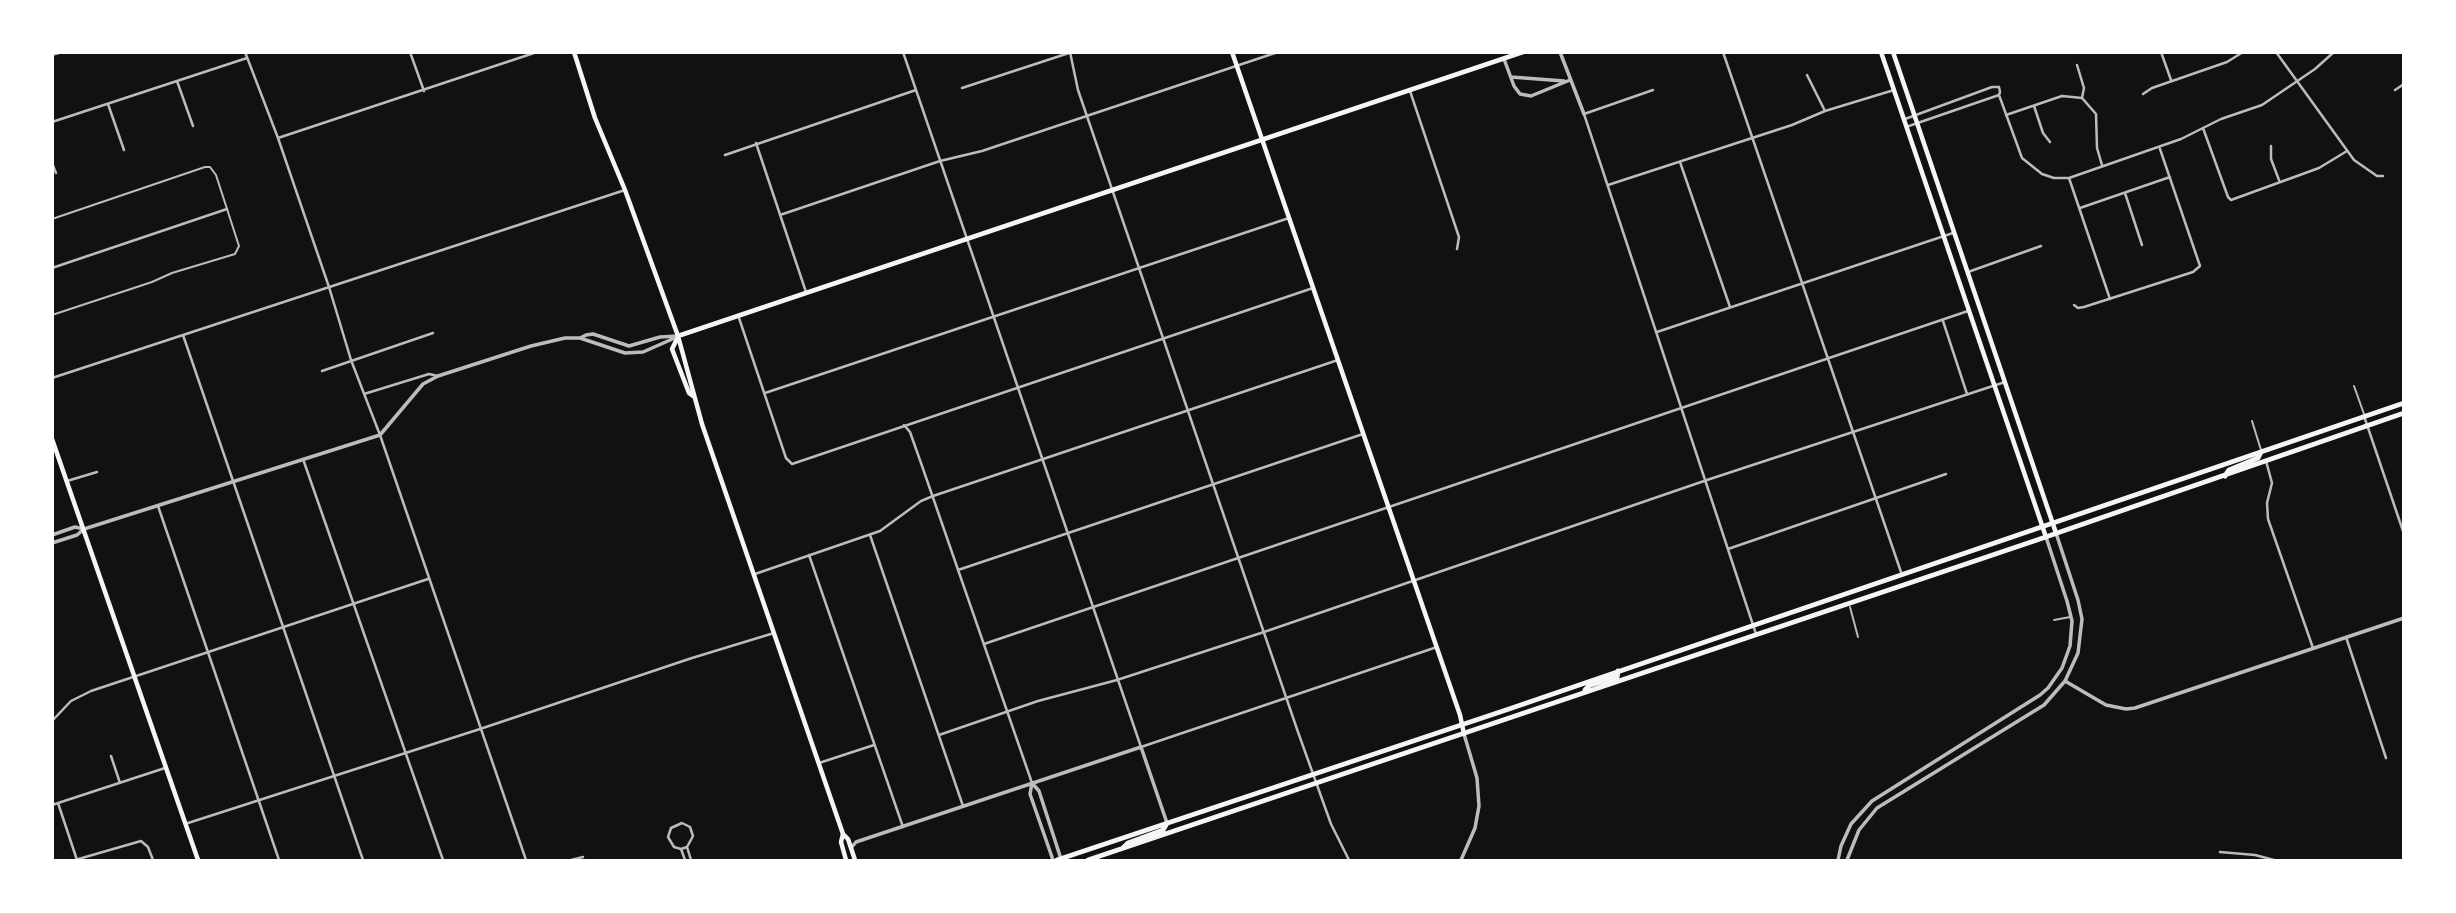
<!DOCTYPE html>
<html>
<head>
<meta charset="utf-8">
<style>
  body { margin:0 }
  #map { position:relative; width:2456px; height:913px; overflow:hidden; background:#111; font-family:"Libre Baskerville",serif }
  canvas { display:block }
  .frame { position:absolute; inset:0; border:54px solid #fff; pointer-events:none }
</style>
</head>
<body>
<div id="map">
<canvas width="2456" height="913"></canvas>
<div class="frame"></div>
</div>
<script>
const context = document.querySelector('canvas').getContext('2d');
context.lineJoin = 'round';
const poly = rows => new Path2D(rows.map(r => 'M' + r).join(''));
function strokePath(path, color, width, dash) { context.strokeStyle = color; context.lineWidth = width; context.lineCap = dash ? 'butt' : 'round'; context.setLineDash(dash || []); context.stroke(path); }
strokePath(poly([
  [52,219,205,167,210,167,216,175,239,246,235,254,172,273,152,282,52,315],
  [2354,386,2364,414],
  [2252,421,2261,450],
  [1850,607,1858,637],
  [2054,620,2070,617]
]), '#bcbcbc', 2);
strokePath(poly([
  [245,52,278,138,329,287,351,360,380,435,526,860],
  [410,52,424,91],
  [903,52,1141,747,1437,647],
  [1070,52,1078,90,1298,732,1331,824,1349,860],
  [1723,52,1902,575],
  [2161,52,2171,80],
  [2276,52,2354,160,2377,176,2383,176],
  [52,55,62,52],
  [2077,65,2084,88,2082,98],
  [1807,75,1825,111],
  [177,81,193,126],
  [962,88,1069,53],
  [1653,90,1584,114,1756,634],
  [2395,90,2404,84],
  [1410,91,1459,237,1457,249],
  [2143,94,2152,88,2227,62,2243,52],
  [1999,95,2022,158,2042,174,2054,178,2069,178,2181,139,2221,119,2262,105,2315,69,2334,52],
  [2082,98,2096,114,2097,148,2102,165],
  [108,104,124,150],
  [2034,106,2043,133,2050,142],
  [2006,115,2062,96,2082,98],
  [1905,119,1992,87,1999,87,2000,92,1999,95,1906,127],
  [52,122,247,58],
  [2203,128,2228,197,2231,200,2319,168,2347,151],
  [278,138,537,52],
  [756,143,806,292],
  [2271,146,2271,159,2279,180],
  [725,155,916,90],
  [1680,162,1730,307],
  [52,163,56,173],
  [2069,178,2110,299],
  [1608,185,1792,125,1825,111,1894,90],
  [2125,193,2142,245],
  [2080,208,2170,177],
  [780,215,940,161,982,151,1278,52],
  [52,268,227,209],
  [1968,272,2041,246],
  [2074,305,2078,308,2084,307,2193,272,2200,266,2160,149],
  [738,315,786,458,792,464,1313,288],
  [1943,321,1967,394],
  [1657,332,1953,233],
  [183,335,363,860],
  [322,371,433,333],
  [52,378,625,190],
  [765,393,1289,218],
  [364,394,429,374,438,376],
  [2364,416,2404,534],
  [904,425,910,432,921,463,1032,783],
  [303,459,443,860],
  [2266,461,2272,483,2267,503,2268,519,2313,648],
  [67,481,97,472],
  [158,506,279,860],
  [870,535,963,806],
  [1728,549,1946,474],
  [809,555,903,827],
  [958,570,1363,434],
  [755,574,880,531,921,501,933,496,1338,360],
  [2346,637,2386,758],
  [984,644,1968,311],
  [52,721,71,701,91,691,428,579],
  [939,735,1038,701,1117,680,1264,632,1707,480,2005,382],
  [111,756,120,783],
  [819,763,874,745],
  [58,803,77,860],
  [52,805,165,768],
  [185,824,480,729,692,658,774,633],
  [687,847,691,860],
  [681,849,687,847,693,836,690,827,682,823,671,828,668,837,674,847,681,849,685,860],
  [2220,852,2255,855,2274,860],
  [75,860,141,841,148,847,153,860],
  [571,860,583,857]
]), '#bcbcbc', 2.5);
strokePath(poly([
  [1560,52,1584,114],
  [1504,59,1514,86,1520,94,1531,96,1570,80],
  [1511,77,1564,81],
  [580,338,625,353,643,352,677,337],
  [52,535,75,527,84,529],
  [52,543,77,535,84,529,380,435,423,384,438,376,531,346,565,338,580,338,586,335,593,334,629,346,660,337,678,336],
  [2065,681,2106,705,2126,709,2135,708,2404,618],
  [1032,783,1039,791,1061,859],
  [1032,783,1030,794,1053,860],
  [851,848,856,842,1141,747,1167,823],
  [1461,860,1475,828,1479,806,1477,778,1464,734],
  [1838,860,1841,846,1851,824,1872,801,2040,695,2048,688,2062,668,2070,646,2072,621,2067,601,2046,537],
  [1847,860,1859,830,1877,808,2044,705,2065,681,2078,653,2082,619,2078,600,2056,533]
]), '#bcbcbc', 3.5);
strokePath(poly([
  [574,52,595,118,625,190,678,336,702,424,843,834,848,839,855,860],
  [1232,52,1460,715,1464,734],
  [1881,52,2046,537],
  [1893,52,2056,533],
  [678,336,1523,52],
  [678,337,672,349,689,393,693,396],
  [52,439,198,860],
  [843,834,841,842,846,860]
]), '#f5f5f5', 4.5);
strokePath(poly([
  [2225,476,2229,470,2258,458,2261,452],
  [1585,690,1590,685,1617,677,1618,671],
  [1123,848,1128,843,1163,830,1167,823],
  [1057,860,1509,709,2404,403],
  [1088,860,2037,540,2404,413]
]), '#f5f5f5', 5);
</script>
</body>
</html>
